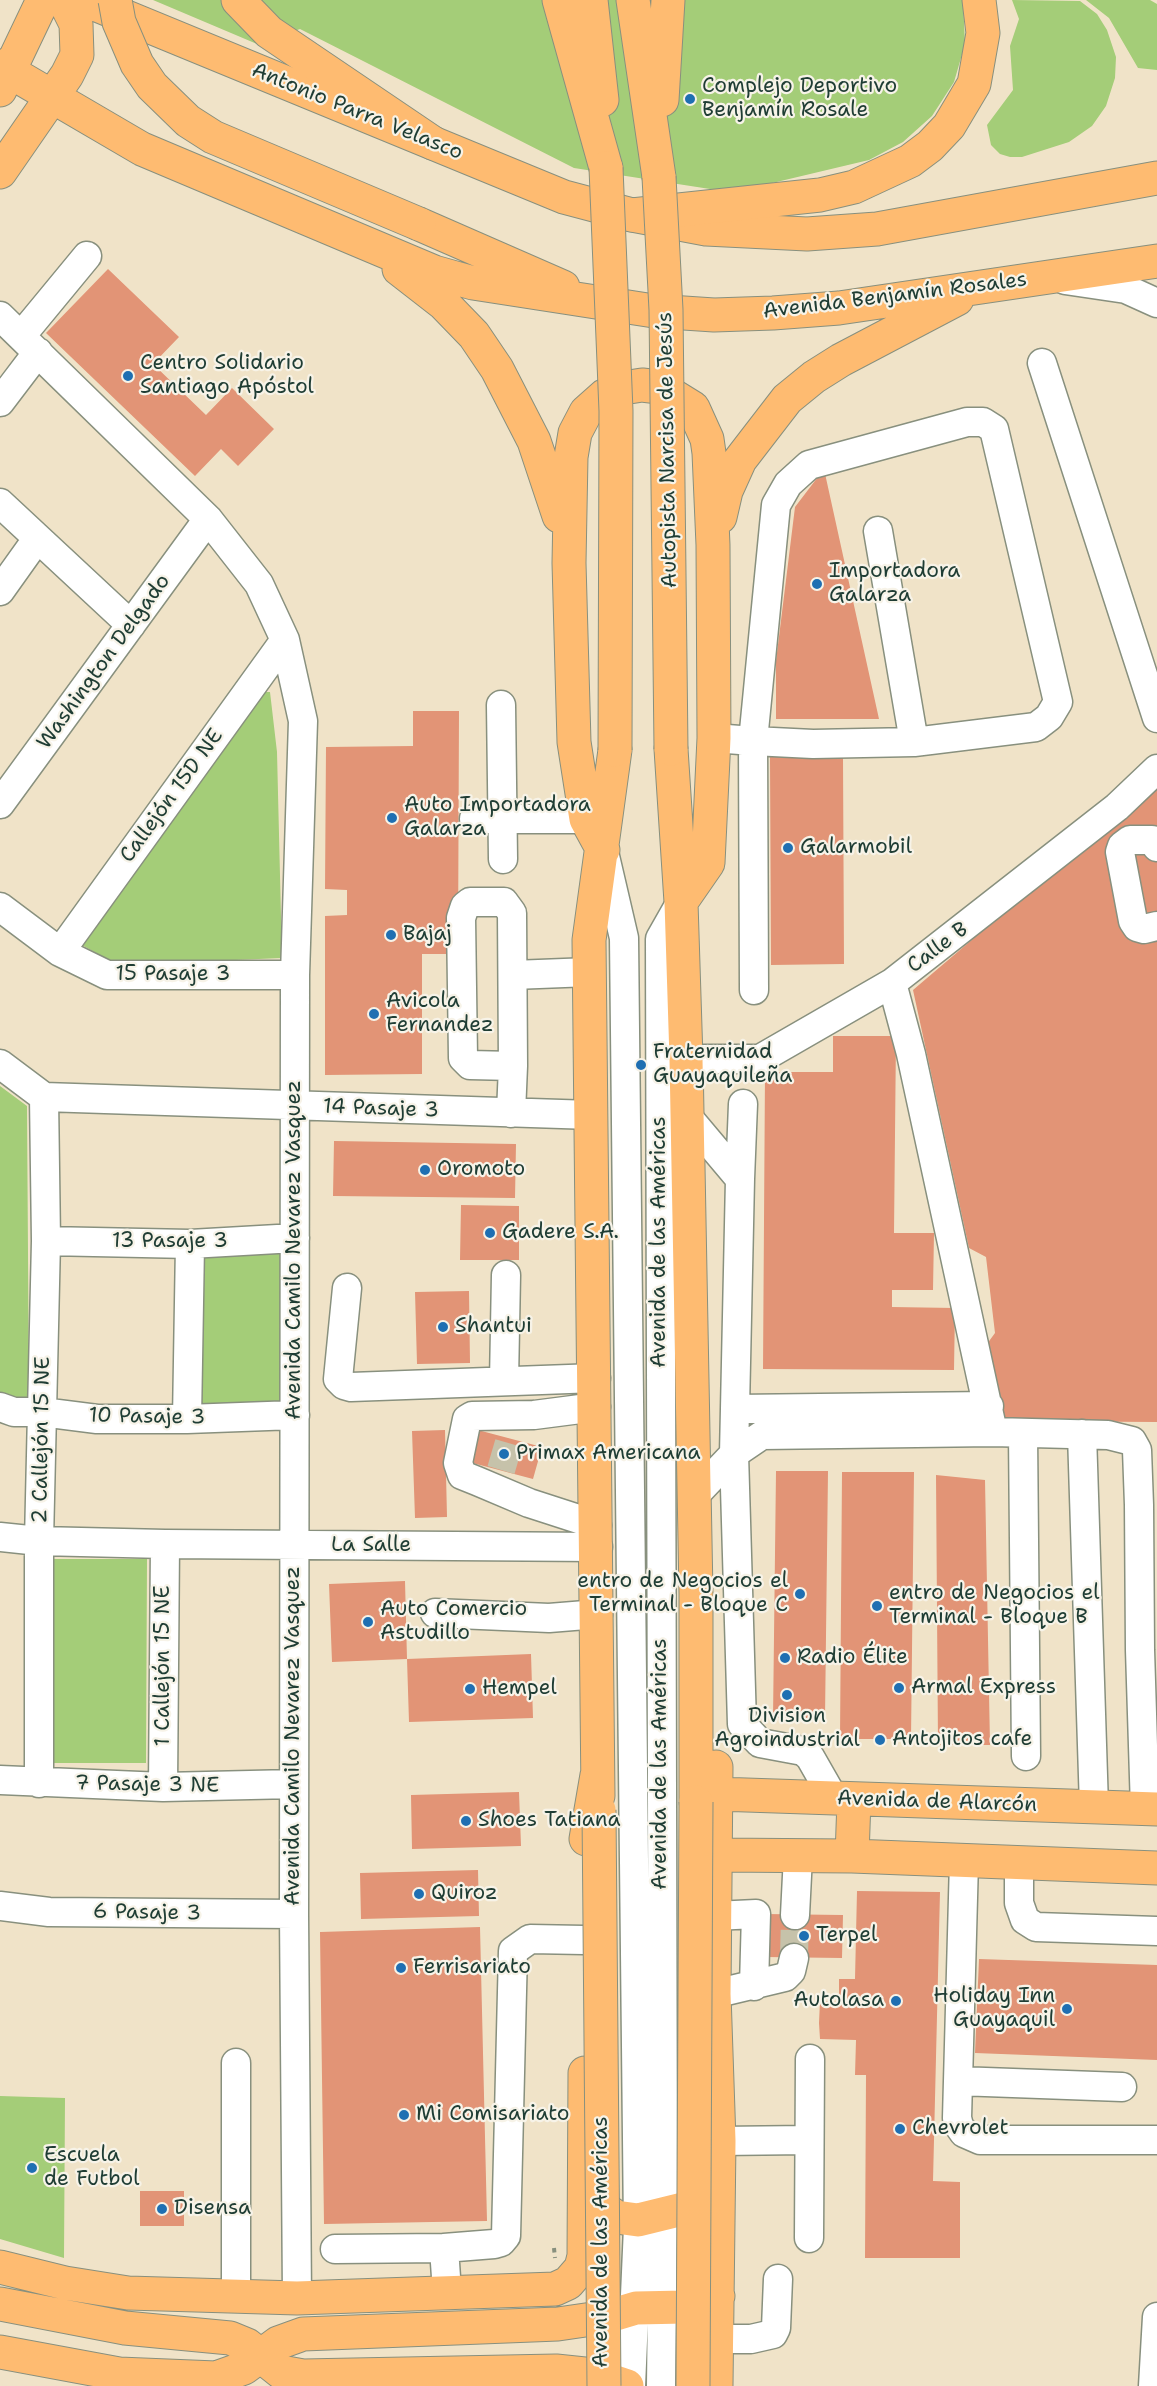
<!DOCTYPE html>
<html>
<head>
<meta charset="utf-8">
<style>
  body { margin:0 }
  canvas { display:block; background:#f0e3c8 }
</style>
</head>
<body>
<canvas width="1157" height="2386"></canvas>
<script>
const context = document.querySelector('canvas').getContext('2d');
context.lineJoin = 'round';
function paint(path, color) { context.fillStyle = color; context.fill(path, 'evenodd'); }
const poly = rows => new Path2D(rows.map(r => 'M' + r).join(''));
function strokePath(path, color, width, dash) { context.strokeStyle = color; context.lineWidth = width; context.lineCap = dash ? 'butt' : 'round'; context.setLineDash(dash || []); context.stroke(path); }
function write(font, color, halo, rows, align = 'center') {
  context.font = font + ' "Shantell Sans",sans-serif'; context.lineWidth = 4.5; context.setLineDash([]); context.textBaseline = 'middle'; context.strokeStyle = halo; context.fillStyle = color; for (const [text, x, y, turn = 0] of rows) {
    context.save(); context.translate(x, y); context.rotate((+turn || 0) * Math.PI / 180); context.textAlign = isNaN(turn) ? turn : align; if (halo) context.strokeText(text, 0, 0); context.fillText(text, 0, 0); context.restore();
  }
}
paint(poly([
  [153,0,963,0,965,44,954,82,932,116,903,142,869,160,747,189,710,189,574,168,300,29,257,44],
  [1012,0,1080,1,1097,14,1107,30,1116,57,1115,78,1106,106,1092,126,1069,142,1022,157,1010,157,1000,154,991,145,987,125,1013,90,1010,46,1019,19],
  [1086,0,1150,0,1157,4,1157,70,1138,68,1109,18],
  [261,692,270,692,277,752,282,958,118,965,80,944],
  [0,1086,27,1106,29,1400,0,1393],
  [282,1251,281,1404,200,1405,202,1256],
  [53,1559,147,1559,146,1763,52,1763],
  [0,2096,65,2098,64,2258,0,2239]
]), '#a4cd78');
paint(poly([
  [108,269,179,337,153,364,206,415,232,388,274,429,238,466,221,449,195,476,46,333],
  [824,469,879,719,776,719,776,661,795,507],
  [413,711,459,711,458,954,422,954,422,1074,325,1075,325,916,347,915,347,890,325,889,326,747,413,746],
  [770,757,843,757,844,964,771,965],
  [1157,782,1157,1422,1003,1421,984,1348,995,1333,986,1257,969,1248,913,990],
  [833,1036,896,1036,894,1233,934,1233,933,1290,892,1290,892,1307,955,1308,954,1370,763,1369,765,1072,833,1072],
  [334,1141,516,1144,515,1198,333,1196],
  [461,1205,519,1206,519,1260,460,1260],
  [469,1291,470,1363,417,1364,415,1292],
  [474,1429,542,1447,533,1479,465,1461],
  [445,1430,447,1517,415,1518,412,1431],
  [776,1471,828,1471,825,1718,773,1718],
  [842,1472,914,1472,911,1739,840,1739],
  [936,1475,985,1480,990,1745,938,1745],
  [405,1581,407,1659,332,1662,329,1584],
  [531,1654,533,1718,409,1722,407,1659],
  [519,1792,521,1846,412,1849,411,1795],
  [478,1870,479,1916,361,1919,360,1873],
  [857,1891,940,1892,933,2181,960,2182,960,2258,865,2258,866,2075,855,2075,856,2040,820,2039,819,2023,820,2001,839,2002,839,1979,855,1979],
  [765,1914,843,1915,842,1958,765,1957],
  [480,1927,487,2221,324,2224,320,1932],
  [979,1959,1157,1965,1157,2060,975,2053],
  [140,2191,184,2191,184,2226,140,2226]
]), '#e29476');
strokePath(poly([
  [501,1470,510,1439],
  [794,1958,795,1915]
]), '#c6c2aa', 28, [28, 14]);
const minor = poly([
  [1065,280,1126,289,1157,303],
  [0,316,208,519,259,584,285,640,303,721,295,975,294,1914,297,2298],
  [21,336,87,256],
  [1042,363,1157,718],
  [0,402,38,352],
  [967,422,983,422,994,429,1058,702,1049,717,1036,727,914,742,813,744,753,741,776,505,788,484,809,465,967,422],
  [0,503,131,625],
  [878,531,914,742],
  [0,591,37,539],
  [501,705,503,859],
  [714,738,753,741,754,990],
  [0,804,208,519],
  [474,819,586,819],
  [1157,847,1152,840,1130,840,1122,846,1120,852,1133,921,1137,927,1144,929,1157,926],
  [604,852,624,938,638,2227,631,2386],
  [0,907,60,952,107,975,295,975],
  [60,952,285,640],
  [513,975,590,972],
  [892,983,911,1054,993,1432],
  [686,1059,760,1059,892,983,1117,807,1157,769],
  [0,1064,44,1097,592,1115],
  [511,1113,513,1066,512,913,504,902,470,902,465,906,461,918,463,1058,470,1065,513,1066],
  [687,1116,740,1179,734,1454,742,1724,760,1743,803,1751,810,1757,834,1799],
  [740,1179,743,1104],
  [46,1241,190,1244,295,1238],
  [347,1288,338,1379,344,1385,351,1387,596,1378],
  [504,1381,506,1275],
  [0,1407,14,1412,42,1412,97,1419,187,1419,295,1415],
  [596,1407,534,1415,472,1416,467,1419,458,1463,462,1475,477,1481,529,1503,597,1525],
  [736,1409,989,1406],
  [187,1419,190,1244],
  [1023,1433,1026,1756],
  [1082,1434,1094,1807],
  [694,1496,734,1454,762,1435,993,1432,1108,1435,1132,1441,1137,1450,1139,1505,1140,1650,1145,1809],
  [0,1537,39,1541,165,1544,598,1547],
  [435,1613,549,1618,598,1614],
  [0,1780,163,1787,294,1784],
  [39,1783,39,1541,46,1241,44,1097],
  [163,1787,165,1544],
  [964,1861,957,2118,959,2126,964,2133,980,2140,1157,2140],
  [1019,1863,1019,1903,1025,1920,1036,1927,1157,1931],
  [0,1906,49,1912,294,1914],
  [795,1915,798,1856],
  [714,1916,756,1914,754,1986],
  [714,1994,785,1977,791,1971,794,1958],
  [958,2081,1122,2087],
  [719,2141,808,2140],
  [809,2238,810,2059],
  [335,2249,444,2248],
  [447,2292,444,2248,494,2244,501,2242,506,2236,513,1951,530,1939,584,1940],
  [236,2296,236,2063],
  [718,2339,751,2339,773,2334,776,2328,778,2279],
  [661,2386,663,2213,660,939,681,902],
  [1153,2386,1157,2317]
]);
const major = poly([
  [85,0,564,197,632,215,706,229,807,234,877,229,1157,178],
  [0,66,142,149,434,272,473,283,654,311,714,315,773,313,839,308,1157,261],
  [0,90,43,0],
  [0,172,67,75,77,55,76,24,64,0],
  [419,224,563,287],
  [399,269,444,304,474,335,497,369,534,441,559,516],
  [720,517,726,491,740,460,787,399,814,377,841,360,957,299],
  [671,749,681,902,686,1059,696,1593,696,1802],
  [603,850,586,819,574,742,569,563,571,457,575,433,586,412,604,396,623,388,642,385,659,387,693,408,707,439,709,453,713,545,714,738,708,863,681,902],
  [716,1767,714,1994,719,2141,716,2386],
  [717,1794,1157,1809],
  [598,1796,589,940,615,750],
  [586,1839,597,1775],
  [717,1855,852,1856,1157,1868],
  [852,1856,854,1800],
  [585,2195,616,2217,638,2220,695,2206,717,2192],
  [0,2267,65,2283,128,2293,297,2298,555,2289,568,2283,581,2268,584,2256,585,2073],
  [0,2304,125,2328,230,2338,247,2345,281,2372,303,2376,556,2371,594,2375,627,2386],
  [0,2352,119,2374,216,2378,244,2368,278,2343,303,2334,558,2324,606,2317,636,2308,685,2307,705,2303,718,2296]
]);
const highway = poly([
  [238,0,269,32,433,143],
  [559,0,606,168],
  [591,0,602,100],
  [633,0,659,177],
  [662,100,668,0],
  [632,215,820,195,854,187,910,161,930,146,949,126,974,84,983,33,979,0]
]);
strokePath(minor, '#88907e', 31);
strokePath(major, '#88907e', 35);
strokePath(highway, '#88907e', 35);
strokePath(poly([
  [554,2248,555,2258]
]), '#88907e', 4, [4.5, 4.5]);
strokePath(minor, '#fff', 28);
strokePath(major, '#febb71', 33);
strokePath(highway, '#febb71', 33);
const majorBridge = poly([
  [115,0,119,22,137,64,152,86,188,121,213,137,419,224],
  [599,1810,604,2386],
  [693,2386,696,1802]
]);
const highwayBridge = poly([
  [606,168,616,411,615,750],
  [659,177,666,310,671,749]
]);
strokePath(majorBridge, '#88907e', 35, []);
strokePath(highwayBridge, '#88907e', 35, []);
strokePath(majorBridge, '#febb71', 33);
strokePath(highwayBridge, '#febb71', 33);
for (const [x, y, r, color] of [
  [690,99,6,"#1f6fb2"],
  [128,376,6,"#1f6fb2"],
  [817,584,6,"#1f6fb2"],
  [392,818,6,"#1f6fb2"],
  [788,848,6,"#1f6fb2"],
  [391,935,6,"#1f6fb2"],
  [374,1014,6,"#1f6fb2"],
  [641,1065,6,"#1f6fb2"],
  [425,1170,6,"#1f6fb2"],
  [490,1233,6,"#1f6fb2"],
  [443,1327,6,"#1f6fb2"],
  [504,1454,6,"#1f6fb2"],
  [800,1594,6,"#1f6fb2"],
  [877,1606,6,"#1f6fb2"],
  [368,1622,6,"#1f6fb2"],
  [785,1658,6,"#1f6fb2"],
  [899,1688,6,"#1f6fb2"],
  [470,1689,6,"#1f6fb2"],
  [787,1695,6,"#1f6fb2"],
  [880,1740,6,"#1f6fb2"],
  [466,1821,6,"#1f6fb2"],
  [419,1894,6,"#1f6fb2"],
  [804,1936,6,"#1f6fb2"],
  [401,1968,6,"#1f6fb2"],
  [896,2001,6,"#1f6fb2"],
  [1067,2009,6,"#1f6fb2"],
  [404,2115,6,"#1f6fb2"],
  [900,2129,6,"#1f6fb2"],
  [32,2168,6,"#1f6fb2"],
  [162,2209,6,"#1f6fb2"]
]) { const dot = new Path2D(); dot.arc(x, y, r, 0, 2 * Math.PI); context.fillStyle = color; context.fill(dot); strokePath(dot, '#f7f3e8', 2); }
write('21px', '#1f3d34', '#f7f3e8', [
  ["Complejo Deportivo",702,87],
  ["Benjamín Rosale",702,111],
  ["Centro Solidario",140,364],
  ["Santiago Apóstol",140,388],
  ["Importadora",829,572],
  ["Galarza",829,596],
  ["Auto Importadora",404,806],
  ["Galarza",404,830],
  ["Galarmobil",800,848],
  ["Bajaj",403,935],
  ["Avicola",386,1002],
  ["Fernandez",386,1026],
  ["Fraternidad",653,1053],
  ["Guayaquileña",653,1077],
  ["Oromoto",437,1170],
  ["Gadere S.A.",502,1233],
  ["Shantui",455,1327],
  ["Primax Americana",516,1454],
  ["entro de Negocios el",788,1582,"right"],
  ["Terminal - Bloque C",788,1606,"right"],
  ["entro de Negocios el",889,1594],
  ["Terminal - Bloque B",889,1618],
  ["Auto Comercio",380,1610],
  ["Astudillo",380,1634],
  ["Radio Élite",797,1658],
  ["Armal Express",911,1688],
  ["Hempel",482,1689],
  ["Division",787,1717,"center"],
  ["Agroindustrial",787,1741,"center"],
  ["Antojitos cafe",892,1740],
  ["Shoes Tatiana",478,1821],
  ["Quiroz",431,1894],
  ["Terpel",816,1936],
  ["Ferrisariato",413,1968],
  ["Holiday Inn",1055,1997,"right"],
  ["Guayaquil",1055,2021,"right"],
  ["Autolasa",884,2001,"right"],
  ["Mi Comisariato",416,2115],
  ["Chevrolet",912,2129],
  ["Escuela",44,2156],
  ["de Futbol",44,2180],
  ["Disensa",174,2209]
], 'left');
write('21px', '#1f3d34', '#f7f3e8', [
  ["Antonio Parra Velasco",357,112,22],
  ["Avenida Benjamín Rosales",895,296,-7],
  ["Autopista Narcisa de Jesús",668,450,-91],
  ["Washington Delgado",104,662,-54],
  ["Callejón 15D NE",172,796,-54],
  ["Calle B",938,948,-37],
  ["15 Pasaje 3",173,975],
  ["14 Pasaje 3",381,1109,2],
  ["13 Pasaje 3",170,1242],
  ["Avenida de las Américas",660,1242,-90],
  ["Avenida Camilo Nevarez Vasquez",295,1250,-90],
  ["10 Pasaje 3",147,1417,1],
  ["2 Callejón 15 NE",42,1440,-89],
  ["La Salle",371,1546],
  ["1 Callejón 15 NE",164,1666,-90],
  ["Avenida Camilo Nevarez Vasquez",294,1736,-90],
  ["Avenida de las Américas",661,1764,-90],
  ["7 Pasaje 3 NE",147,1785,1],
  ["Avenida de Alarcón",937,1802,2],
  ["6 Pasaje 3",147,1913,1],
  ["Avenida de las Américas",602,2242,-90]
]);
</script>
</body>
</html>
